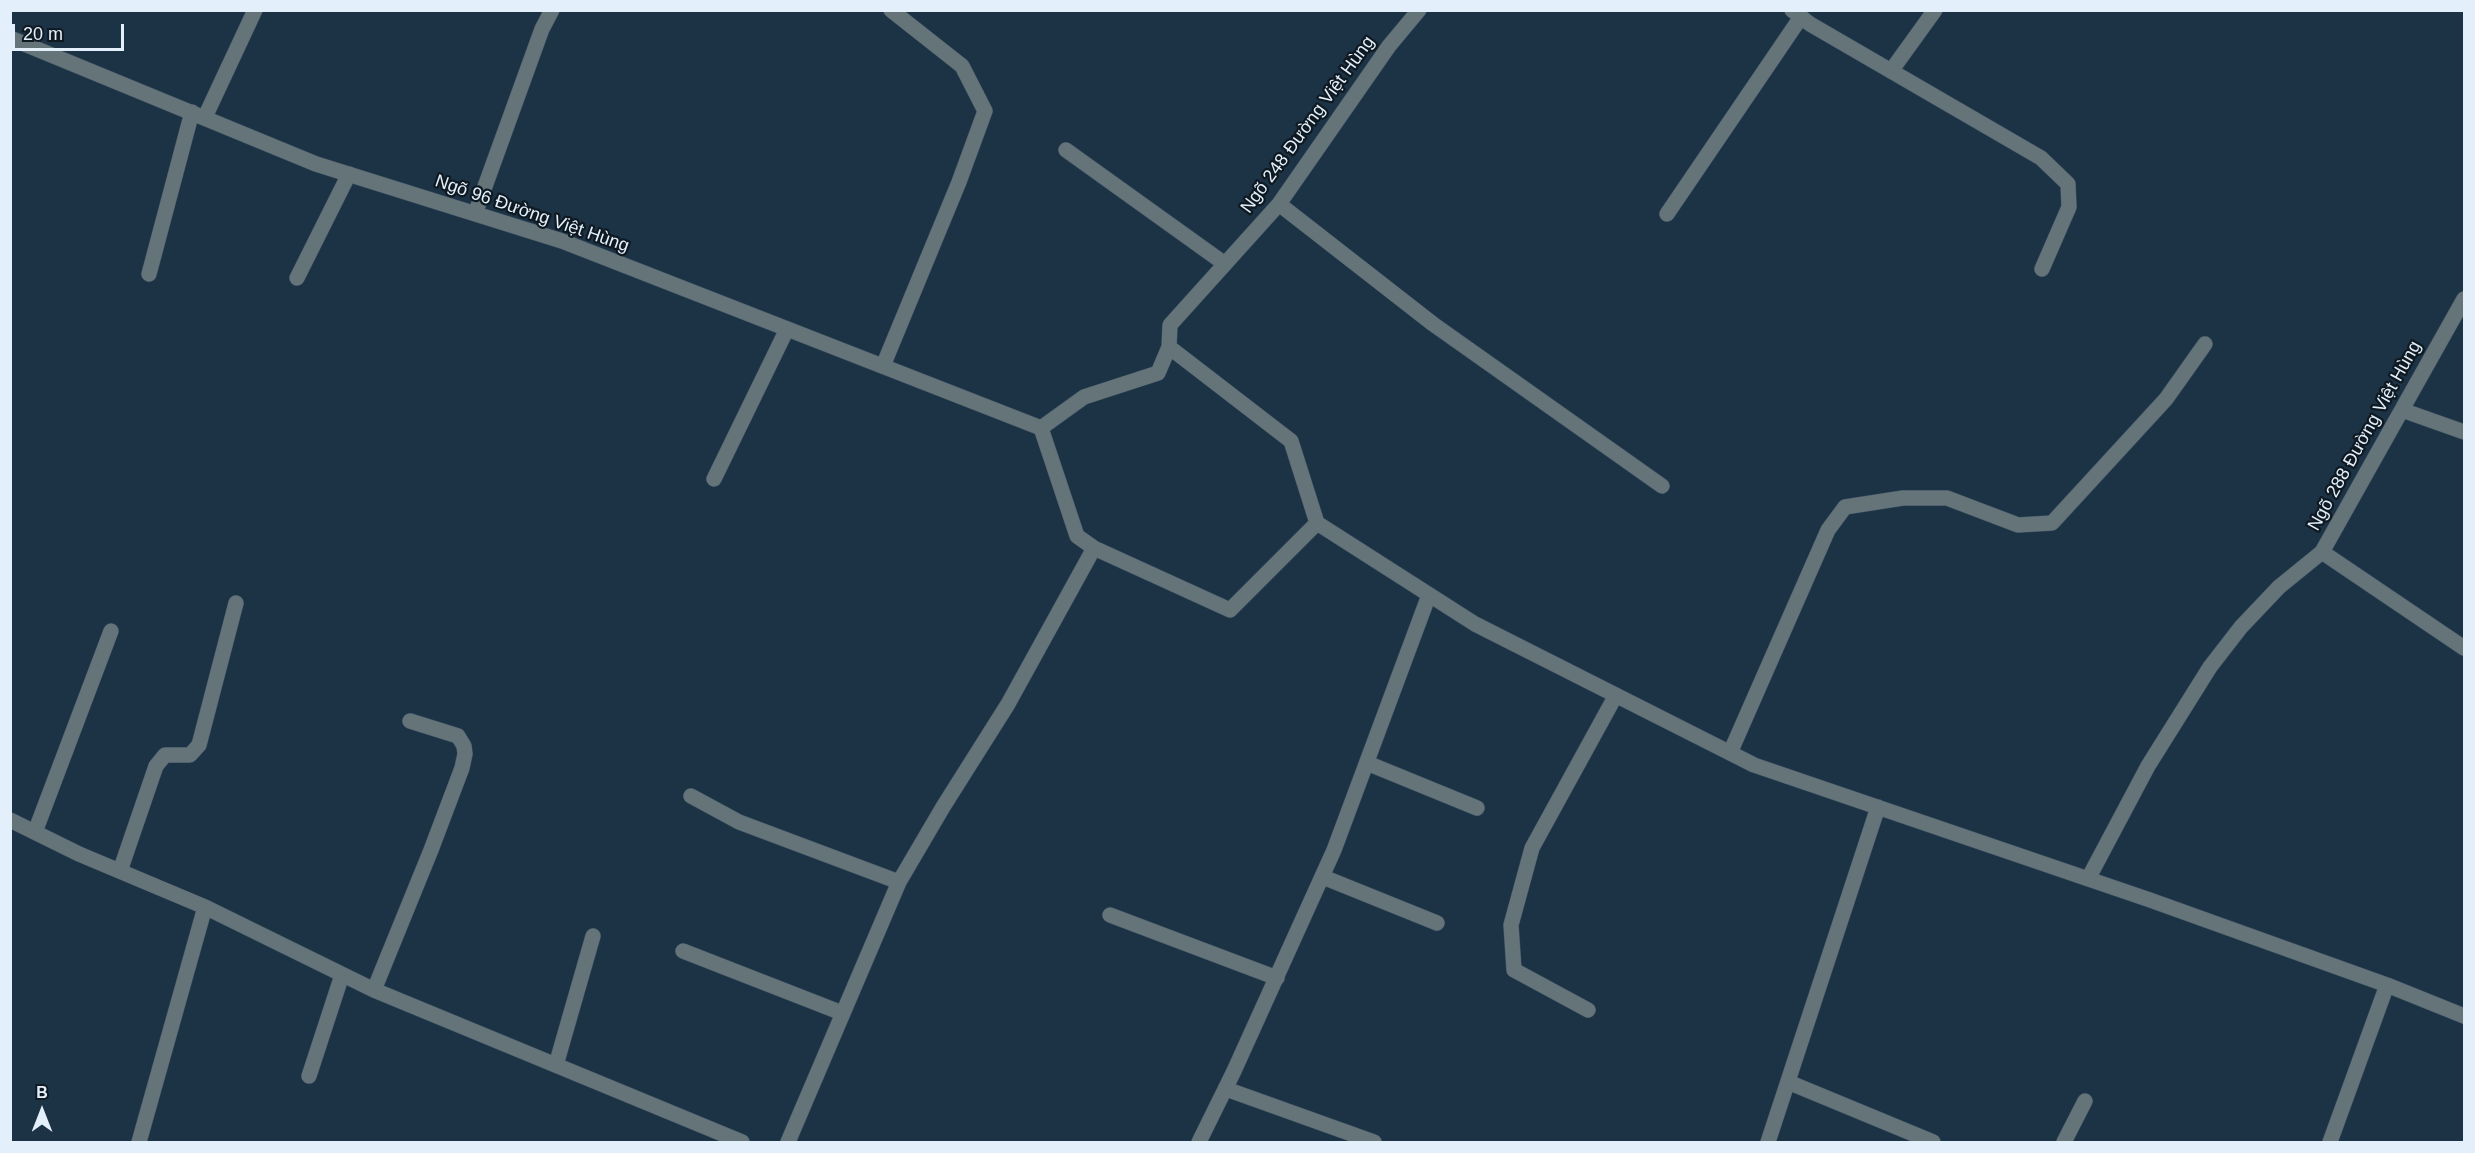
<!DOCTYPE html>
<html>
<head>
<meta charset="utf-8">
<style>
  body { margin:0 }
  #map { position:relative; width:2475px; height:1153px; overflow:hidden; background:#1c3245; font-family:Arial,sans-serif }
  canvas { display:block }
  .frame { position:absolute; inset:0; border:12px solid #e3f0fc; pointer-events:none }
  .north { position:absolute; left:12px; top:1081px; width:60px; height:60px; -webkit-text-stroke:4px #0f1921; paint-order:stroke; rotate:0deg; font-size:16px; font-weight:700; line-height:24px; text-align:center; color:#e3f0fc }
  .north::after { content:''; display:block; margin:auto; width:21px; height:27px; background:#e3f0fc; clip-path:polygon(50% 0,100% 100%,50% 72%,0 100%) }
  .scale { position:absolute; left:12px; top:24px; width:112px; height:27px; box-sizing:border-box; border:3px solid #e3f0fc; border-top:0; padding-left:8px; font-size:18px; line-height:21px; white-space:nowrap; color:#e3f0fc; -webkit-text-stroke:4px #0f1921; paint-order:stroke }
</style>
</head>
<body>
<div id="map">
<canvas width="2475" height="1153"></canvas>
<div class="frame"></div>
<div class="north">B</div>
<div class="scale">20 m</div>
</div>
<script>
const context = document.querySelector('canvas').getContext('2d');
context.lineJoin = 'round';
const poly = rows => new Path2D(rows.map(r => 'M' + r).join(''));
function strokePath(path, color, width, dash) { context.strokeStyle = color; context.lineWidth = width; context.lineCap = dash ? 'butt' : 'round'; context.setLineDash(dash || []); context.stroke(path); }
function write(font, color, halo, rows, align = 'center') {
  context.font = font + ' Arial,sans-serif'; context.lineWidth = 4.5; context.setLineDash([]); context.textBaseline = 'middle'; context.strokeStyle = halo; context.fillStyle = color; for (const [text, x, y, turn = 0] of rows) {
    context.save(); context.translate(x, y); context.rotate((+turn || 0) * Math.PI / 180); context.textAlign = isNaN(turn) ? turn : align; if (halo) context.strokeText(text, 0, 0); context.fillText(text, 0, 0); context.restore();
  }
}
const lane = poly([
  [1891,71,1935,10],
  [1667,214,1801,17],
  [297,278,349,174],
  [714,479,787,329],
  [35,832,111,631],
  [120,871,156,766,165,755,190,755,199,745,236,603],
  [1110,915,1277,978],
  [556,1065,593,936],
  [309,1076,342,975]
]);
const street = poly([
  [1792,10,1810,24,2041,158,2068,184,2069,207,2042,269],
  [10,38,316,164,562,241,1041,428],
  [205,117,255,10],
  [1066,150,1225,264],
  [1279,204,1433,324,1662,486],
  [475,214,542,29,552,10],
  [149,274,192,112],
  [1169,347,1291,441,1317,523,1230,610,1094,548,1077,536,1041,428,1084,397,1158,373,1169,347],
  [1169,347,1170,325,1279,204,1389,46,1419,10],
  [883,366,959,182,985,111,962,66,891,10],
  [2402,410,2464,432],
  [1317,523,1475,624,1754,765,2150,900,2387,985,2464,1016],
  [2322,552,2464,648],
  [1730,753,1828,530,1845,507,1903,498,1947,498,2018,525,2052,523,2166,399,2205,344],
  [1367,763,1477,808],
  [691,796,739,822,899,882],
  [10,820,79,854,205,907,374,990,742,1142],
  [1323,877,1437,923],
  [2088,879,2148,766,2210,667,2241,627,2279,587,2322,552,2464,299],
  [683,951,842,1013],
  [374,990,431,850,462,768,465,754,464,746,458,736,410,721],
  [1588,1010,1514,970,1511,925,1532,848,1616,695],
  [1788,1082,1933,1142],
  [1226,1089,1374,1142],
  [139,1142,205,907],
  [788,1142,899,882,943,807,1008,704,1094,548],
  [1199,1142,1234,1071,1334,850,1429,595],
  [1768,1142,1878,807],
  [2064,1142,2085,1101],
  [2330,1142,2387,985]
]);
strokePath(lane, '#3c5062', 16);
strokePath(street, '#3c5062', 16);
strokePath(lane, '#647479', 15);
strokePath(street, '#647479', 15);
write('18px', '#e3f0fc', '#0f1921', [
  ["Ngõ 248 Đường Việt Hùng",1308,125,-54],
  ["Ngõ 96 Đường Việt Hùng",532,214,19],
  ["Ngõ 288 Đường Việt Hùng",2365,436,-61]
]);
</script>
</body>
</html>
